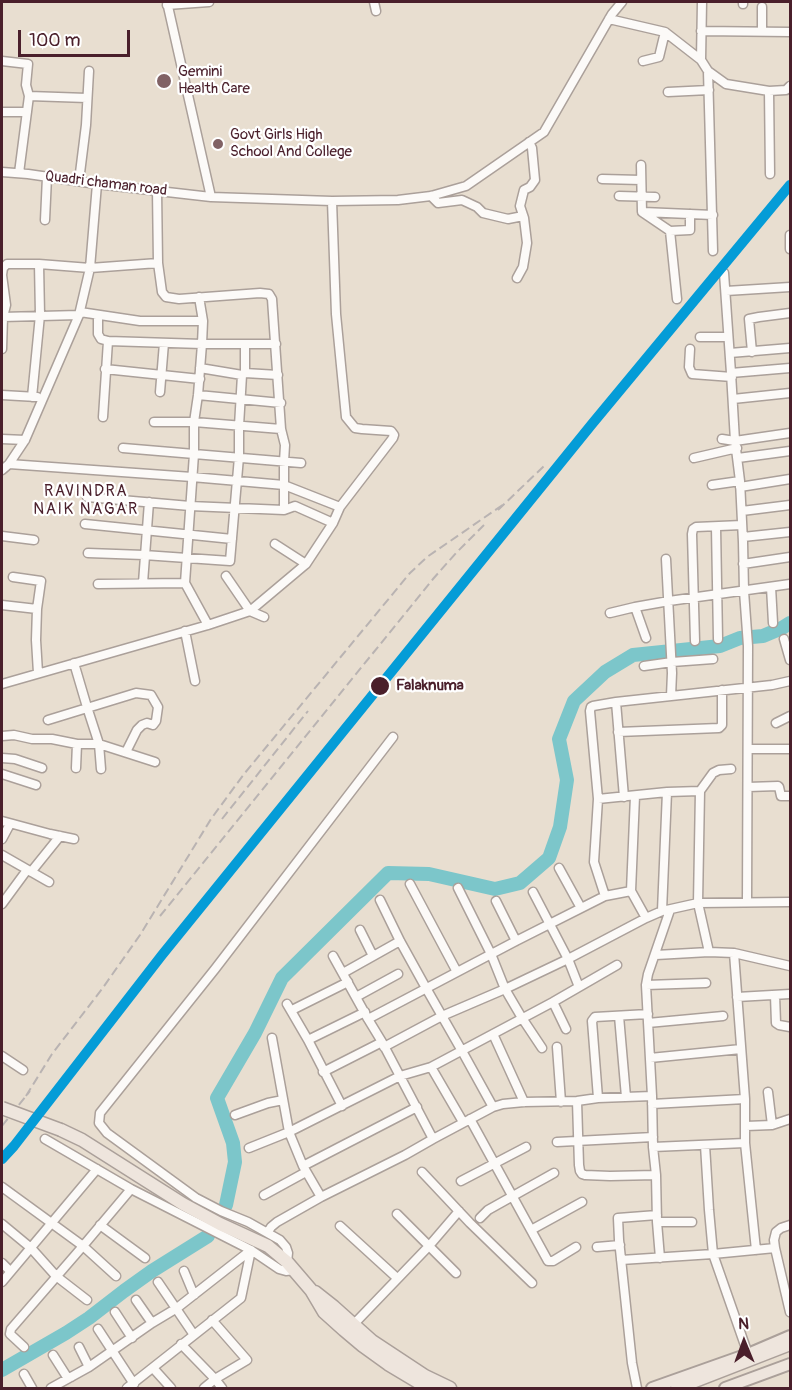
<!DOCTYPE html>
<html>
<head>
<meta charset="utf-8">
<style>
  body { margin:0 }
  #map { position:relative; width:792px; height:1390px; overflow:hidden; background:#e8ded0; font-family:Pangolin,sans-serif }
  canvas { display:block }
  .frame { position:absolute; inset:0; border:3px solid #4a1f2b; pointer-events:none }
  .north { position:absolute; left:714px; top:1312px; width:60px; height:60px; -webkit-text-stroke:4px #fff; paint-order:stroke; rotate:359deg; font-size:16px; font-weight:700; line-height:24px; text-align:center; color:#4a1f2b }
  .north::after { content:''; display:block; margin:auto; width:21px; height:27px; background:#4a1f2b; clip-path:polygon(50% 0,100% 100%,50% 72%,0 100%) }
  .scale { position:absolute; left:18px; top:30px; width:112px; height:27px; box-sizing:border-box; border:3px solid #4a1f2b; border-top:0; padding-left:8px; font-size:18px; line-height:21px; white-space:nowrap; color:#4a1f2b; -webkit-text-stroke:4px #fff; paint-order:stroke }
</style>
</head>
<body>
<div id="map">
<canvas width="792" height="1390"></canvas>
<div class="frame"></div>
<div class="north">N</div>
<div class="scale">100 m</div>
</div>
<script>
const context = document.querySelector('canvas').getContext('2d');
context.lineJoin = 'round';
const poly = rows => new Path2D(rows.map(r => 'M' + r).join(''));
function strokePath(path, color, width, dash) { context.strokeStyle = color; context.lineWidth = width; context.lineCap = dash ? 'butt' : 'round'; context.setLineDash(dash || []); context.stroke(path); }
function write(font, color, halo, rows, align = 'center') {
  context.font = font + ' Pangolin,sans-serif'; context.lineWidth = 4.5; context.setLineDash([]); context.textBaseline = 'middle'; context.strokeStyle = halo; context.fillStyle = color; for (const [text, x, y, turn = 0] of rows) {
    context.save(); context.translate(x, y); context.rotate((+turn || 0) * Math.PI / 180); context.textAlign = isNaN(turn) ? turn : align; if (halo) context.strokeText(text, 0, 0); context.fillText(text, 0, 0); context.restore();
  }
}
strokePath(poly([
  [226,1205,235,1162,233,1143,217,1098,255,1033,282,978,388,873,429,874,495,889,520,883,549,858,560,827,567,780,559,739,574,701,605,672,633,655,720,646,740,638,763,636,782,628,790,623],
  [2,1370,66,1333,89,1318,124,1291,152,1271,208,1236]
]), '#7cc6ca', 14);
const minor = poly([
  [167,2,211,197],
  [374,2,376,11],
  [743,2,743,4],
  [167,5,209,2],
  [609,19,665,32,701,60,708,71,726,84,769,91,786,90,790,86],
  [701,31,790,32],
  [762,31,762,7],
  [701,60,702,2],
  [2,61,28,64,26,85,29,96],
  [643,61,659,57,665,32],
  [708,71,713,251],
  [769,91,770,174],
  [668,92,709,90],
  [2,112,27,112],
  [641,165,642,212,670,231],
  [2,172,28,174,97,184,211,197,332,201,398,200,431,196,466,186,544,132,612,14,622,2],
  [19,173,29,96,87,98],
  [602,179,641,180],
  [79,181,86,125,89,71],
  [157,190,158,263,162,292,166,297,179,299,260,293,269,294,272,299,281,429,285,445,284,462,284,510],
  [431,196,438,203,462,200,477,207,483,213,508,219,523,216],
  [619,196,655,197],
  [643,212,713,215],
  [45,220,47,177],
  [790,235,790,249],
  [724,273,731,373,790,368],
  [2,275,6,305,3,317,2,349],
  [2,275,3,268,7,264,39,264],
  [517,278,523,267,527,243,524,218,520,206,524,190,530,187,535,180,532,148,529,142],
  [726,291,790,287],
  [199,297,203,321,202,344,198,395,194,422,194,454,185,583,208,625],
  [677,299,670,231,690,230,690,214],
  [80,312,140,321,203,321],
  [98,315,98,334,101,339,108,341,202,344,276,344],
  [2,317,79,315],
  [700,337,728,337],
  [690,349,689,367,692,374,732,377],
  [752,352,749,319,759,317,790,313],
  [730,353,790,348],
  [200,368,242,375,245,373,278,375],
  [105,369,200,379],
  [245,373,245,344],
  [731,373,735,441,740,481,743,542,744,591,748,646,747,902],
  [160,392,164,343],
  [2,395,37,397],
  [198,395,281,403],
  [32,397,40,315,39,264,90,268,158,263],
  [733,399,790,393],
  [103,417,108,341],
  [154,422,194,422,281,429],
  [2,439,25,440],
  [722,439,735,441,790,433],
  [123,448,301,463],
  [694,458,737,448],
  [738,458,790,451],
  [9,464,192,477,284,485,340,507],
  [2,470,9,464,25,440,79,315,90,268,97,184],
  [712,485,740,481],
  [740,487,790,479],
  [87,497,190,506,284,510,295,506,333,523],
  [742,511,790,505],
  [85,524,232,539],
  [716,527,718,639],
  [2,536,34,540],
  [743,537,790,532],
  [275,544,306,564],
  [88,553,144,555,230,561,239,457,239,426,242,375],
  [666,559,672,673,671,696],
  [743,564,790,557],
  [226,576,250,611,264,617],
  [143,583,149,502],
  [98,584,185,583],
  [771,587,773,623],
  [2,605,37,609,41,581,13,577],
  [635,607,646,638],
  [37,609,36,640,38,673],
  [610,613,635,607,669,601,790,584],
  [185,631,195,681],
  [784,639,790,660],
  [695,641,692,534,693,529,696,527,742,525],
  [74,663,87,707,99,744,101,769],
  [644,666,672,662,713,659],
  [2,684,208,625,250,611,306,564,333,523,340,507,393,438,394,435,391,431,362,429,355,428,346,417,336,314,332,201],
  [616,702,624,797],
  [48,720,136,693,151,695,158,707,156,721,153,725,147,723,142,725,137,730,126,752],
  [776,723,790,716],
  [618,732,719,728,722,725,722,690],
  [2,736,14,735,32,739,52,739,77,744,99,744,155,762],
  [748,749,790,749],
  [2,758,15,759,42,768],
  [76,768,77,744],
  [2,774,36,785],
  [748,787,778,786,779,787,781,796,790,796],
  [700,791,698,903,790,902],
  [667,792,662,911,698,903,709,952,734,953,790,966],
  [635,796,631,891,646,918],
  [598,799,667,792,700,791,713,773,719,770,731,769],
  [2,821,50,834,74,839],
  [2,839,10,824],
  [2,855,49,882],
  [559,868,581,908],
  [31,872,60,836],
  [410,884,457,972],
  [458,888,491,954,505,989,522,1018,542,1048],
  [533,892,568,959,579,987],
  [605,896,594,862,598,799,590,711,591,707,593,706,616,702,772,685,790,681],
  [380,900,400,941,426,988,462,1051,493,1107],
  [496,901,516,941],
  [2,904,27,870],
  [360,930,373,956],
  [734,953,745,1099,745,1143,756,1250],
  [656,955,709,952],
  [333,956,368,1019,382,1042,433,1139],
  [343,973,400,941],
  [646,985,706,983],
  [775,995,776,1023,779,1025,790,1027],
  [356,997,398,974],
  [737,997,790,994],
  [553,1002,566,1029],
  [287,1004,308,1040,342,1106],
  [292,1010,348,982],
  [619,1016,626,1097],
  [368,1019,516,941,605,896,631,891],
  [648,1023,723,1016],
  [493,1034,524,1102],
  [272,1038,289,1132,303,1166,321,1197],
  [308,1040,365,1012],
  [384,1047,442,1016,505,989,568,959,646,918,662,911],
  [557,1047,561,1102],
  [2,1056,23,1070],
  [650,1058,741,1049],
  [431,1067,463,1122],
  [323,1072,382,1042],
  [768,1092,772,1125],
  [598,1098,592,1021,595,1017,648,1014],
  [577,1101,579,1165,580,1171,582,1174,585,1175,610,1176,656,1175],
  [652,1104,745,1099],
  [235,1115,268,1103,283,1100],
  [470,1119,548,1261,553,1261,576,1247],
  [746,1126,772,1125,790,1119],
  [45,1139,131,1189,251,1250,279,1269,286,1271,294,1270],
  [557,1142,653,1137],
  [705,1145,709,1210,713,1254,748,1354],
  [653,1147,745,1143],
  [249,1148,289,1132,400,1076,431,1067,553,1002,617,965],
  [303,1166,417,1107],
  [422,1172,470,1223,532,1283],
  [461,1181,526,1147],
  [2,1187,83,1246,116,1276],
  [264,1195,306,1172],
  [397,1214,456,1273],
  [480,1218,488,1210,554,1173],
  [657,1222,692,1222],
  [2,1224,31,1248,56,1276,87,1300],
  [100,1225,145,1258],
  [340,1226,397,1278],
  [531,1230,582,1202],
  [268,1232,271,1227,277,1222,321,1197,405,1155,433,1139,493,1107,503,1104,524,1102,577,1101,598,1098,652,1096],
  [597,1247,620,1245],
  [775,1248,790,1312],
  [660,1258,657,1222,656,1175,653,1147,652,1096,646,985,648,974,670,910],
  [621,1260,713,1254,775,1248,774,1240,776,1232,781,1228,790,1225],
  [287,1262,288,1253,286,1247,280,1240,248,1222,221,1211,196,1198,107,1133,99,1123,100,1113,215,969,393,737],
  [2,1263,10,1271],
  [184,1271,194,1295],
  [2,1282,97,1169],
  [158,1282,194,1335],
  [136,1300,152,1323],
  [115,1312,132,1338],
  [353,1325,429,1246,459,1211],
  [98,1329,134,1384],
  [181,1344,215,1379,222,1388],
  [24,1347,10,1334,11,1329,83,1246,131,1189],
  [79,1347,89,1367],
  [53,1355,67,1377,71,1377],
  [153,1368,171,1388],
  [24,1374,32,1388],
  [51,1388,89,1367,152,1323,177,1308,251,1250],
  [127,1388,241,1298,251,1250],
  [204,1388,215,1379,247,1360,212,1320],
  [637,1388,632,1363,619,1240,618,1218,657,1215]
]);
const major = poly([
  [652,1388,748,1354,790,1336],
  [725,1388,790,1364]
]);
const highway = poly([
  [61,1130,82,1140,183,1204,220,1224,268,1246,287,1262,311,1290,324,1312,344,1330,363,1346,388,1364,428,1388],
  [315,1292,334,1307,372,1341,425,1376,450,1388],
  [677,1388,790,1344]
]);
strokePath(minor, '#aba09a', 11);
strokePath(major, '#aba09a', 14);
strokePath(highway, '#aba09a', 15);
strokePath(minor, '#fcfaf8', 8);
strokePath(major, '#eee5dd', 10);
strokePath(highway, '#eee5dd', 12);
strokePath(poly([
  [498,510,544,466],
  [222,819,308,711],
  [160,916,433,579,456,553,484,525],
  [26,1096,52,1054,102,989,140,935,211,819,244,774,410,573,427,557,504,504],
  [2,1126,30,1091]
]), '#b9b3b2', 2, [9, 4.5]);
const highwayBridge = poly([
  [2,1108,61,1130]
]);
strokePath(highwayBridge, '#aba09a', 15, []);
strokePath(highwayBridge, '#eee5dd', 12);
strokePath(poly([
  [2,1159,14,1146,162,955,592,424,790,185]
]), '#049cd7', 10);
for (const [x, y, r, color] of [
  [164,81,8,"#816265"],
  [218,144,6,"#816265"],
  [380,686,10,"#4a1f2b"]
]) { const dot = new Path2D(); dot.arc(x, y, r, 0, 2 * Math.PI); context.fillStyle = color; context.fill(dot); strokePath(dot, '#fff', 2); }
write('15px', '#4a1f2b', '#fff', [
  ["Gemini",178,72],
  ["Health Care",178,89],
  ["Govt Girls High",230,135],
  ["School And College",230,152]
], 'left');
write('15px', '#4a1f2b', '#fff', [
  ["Quadri chaman road",106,184,7]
]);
write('bold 15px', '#4a1f2b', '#fff', [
  ["Falaknuma",396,686]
], 'left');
context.letterSpacing = '1.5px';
write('16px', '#4a1f2b', '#fff', [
  ["RAVINDRA",86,492],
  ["NAIK NAGAR",86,510]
]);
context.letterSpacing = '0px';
</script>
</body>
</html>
